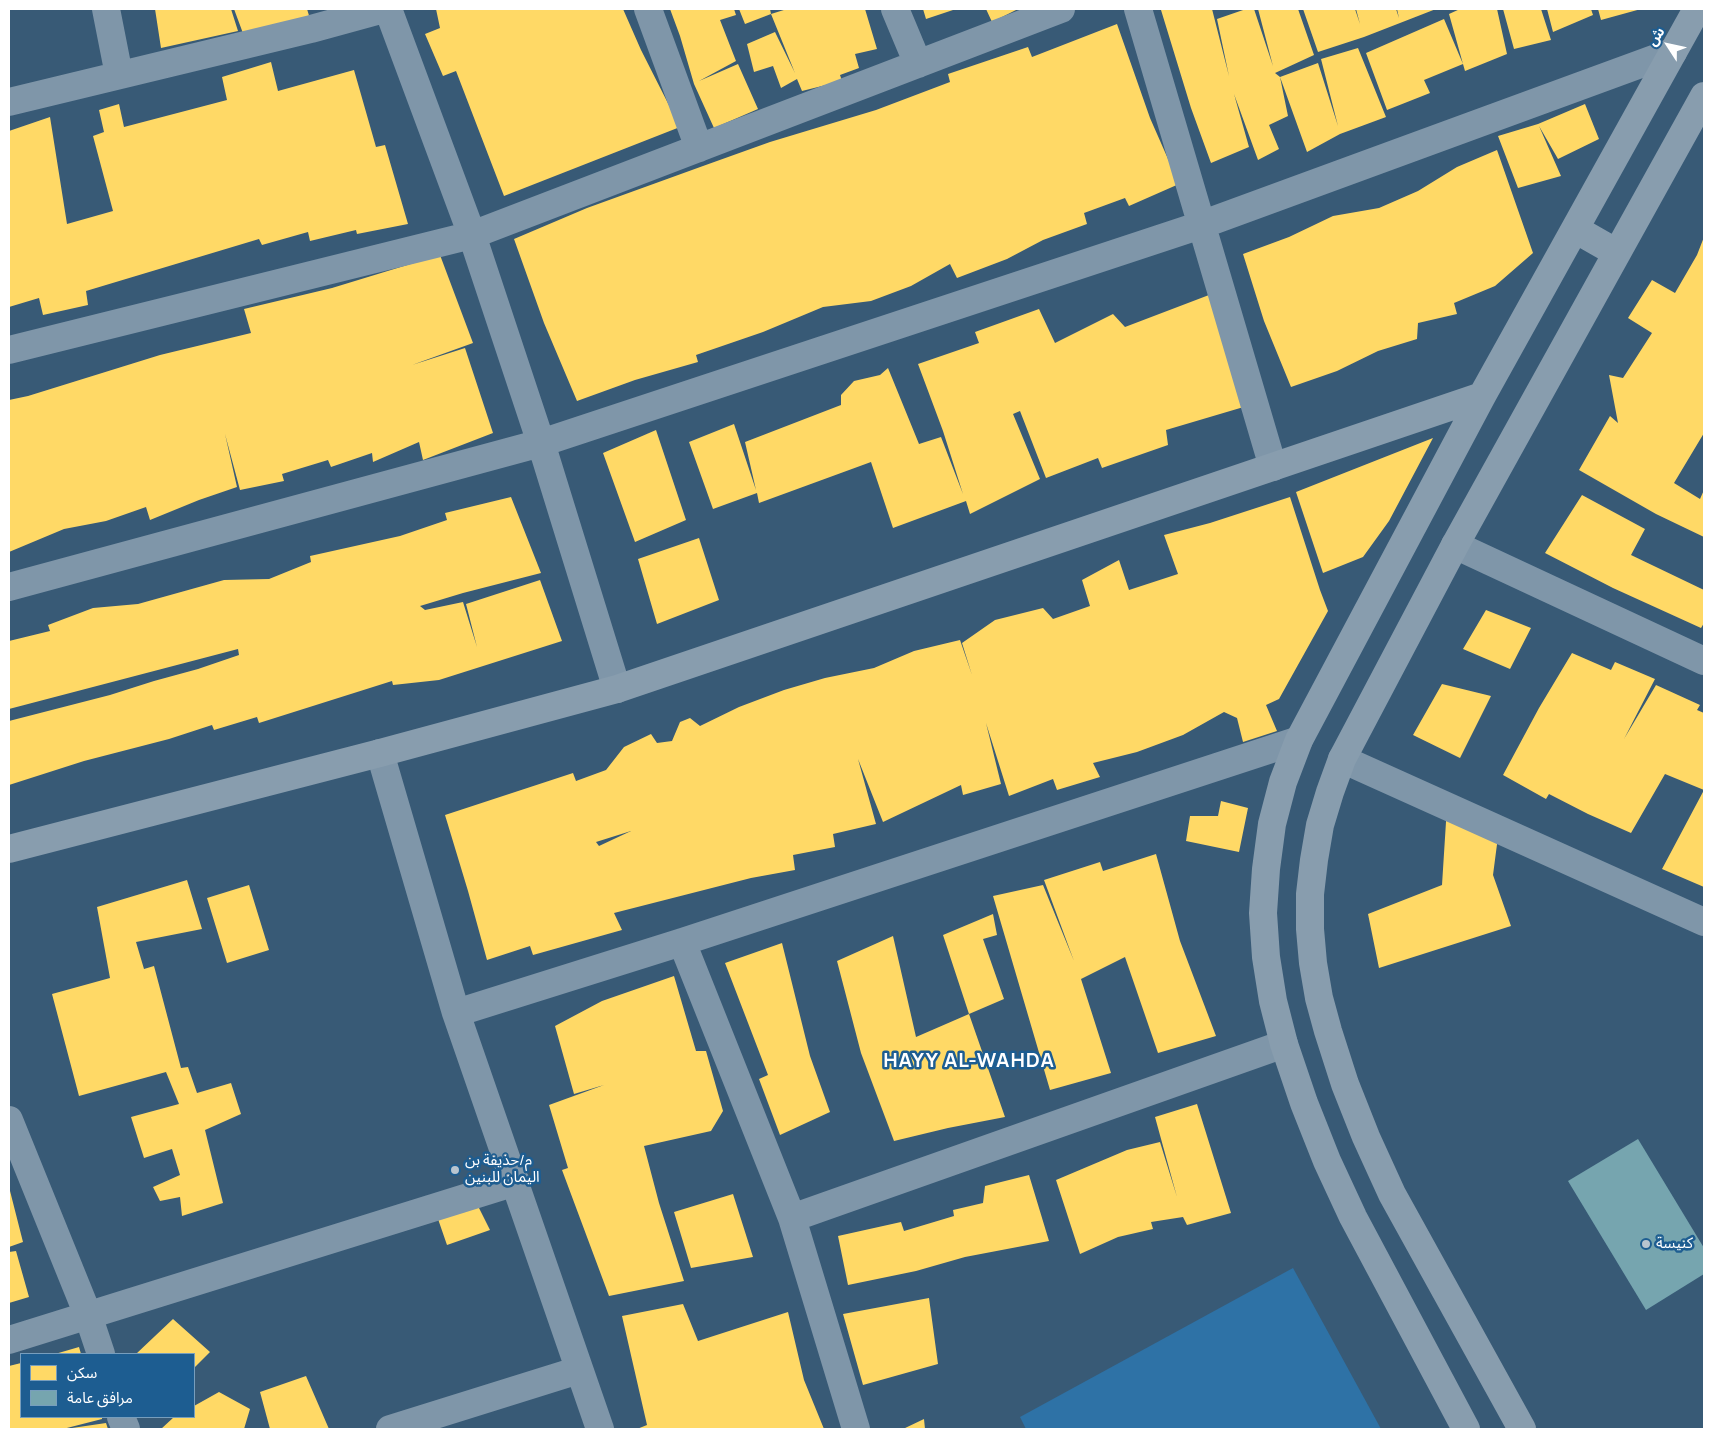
<!DOCTYPE html>
<html>
<head>
<meta charset="utf-8">
<style>
  body { margin:0 }
  #map { position:relative; width:1713px; height:1438px; overflow:hidden; background:#385a76; font-family:Manrope,"Noto Sans Arabic",sans-serif }
  canvas { display:block }
  .frame { position:absolute; inset:0; border:10px solid #fff; pointer-events:none }
  .legend { position:absolute; left:20px; top:1353px; width:175px; height:65px; box-sizing:border-box; background:#1d5d91; border:1px solid #779ebd; margin:0; padding:6px 9px; list-style:none; font-size:15px; color:#fff }
  .legend li { display:flex; align-items:center; gap:10px; height:25px }
  .legend b { width:25px; border:1px solid #779ebd }
  .north { position:absolute; left:1643px; top:20px; width:50px; height:50px; -webkit-text-stroke:4px #1d5d91; paint-order:stroke; rotate:305deg; font-size:14px; font-weight:700; line-height:20px; text-align:center; color:#fff }
  .north::after { content:''; display:block; margin:auto; width:18px; height:22px; background:#fff; clip-path:polygon(50% 0,100% 100%,50% 72%,0 100%) }
</style>
</head>
<body>
<div id="map">
<canvas width="1713" height="1438"></canvas>
<div class="frame"></div>
<ul class="legend">
<li><b style="height:14px;background:#ffd966"></b>سكن</li>
<li><b style="height:14px;background:#76a5af"></b>مرافق عامة</li>
</ul>
<div class="north">ش</div>
</div>
<script>
const context = document.querySelector('canvas').getContext('2d');
context.lineJoin = 'round';
function paint(path, color) { context.fillStyle = color; context.fill(path, 'evenodd'); }
const poly = rows => new Path2D(rows.map(r => 'M' + r).join(''));
function strokePath(path, color, width, dash) { context.strokeStyle = color; context.lineWidth = width; context.lineCap = dash ? 'butt' : 'round'; context.setLineDash(dash || []); context.stroke(path); }
function write(font, color, halo, rows, align = 'center') {
  context.font = font + ' Manrope,"Noto Sans Arabic",sans-serif'; context.lineWidth = 5; context.setLineDash([]); context.textBaseline = 'middle'; context.strokeStyle = halo; context.fillStyle = color; for (const [text, x, y, turn = 0] of rows) {
    context.save(); context.translate(x, y); context.rotate((+turn || 0) * Math.PI / 180); context.textAlign = isNaN(turn) ? turn : align; if (halo) context.strokeText(text, 0, 0); context.fillText(text, 0, 0); context.restore();
  }
}
paint(poly([
  [1293,1268,1381,1429,1026,1429,1020,1417]
]), '#2e72a6');
paint(poly([
  [155,9,231,9,238,31,161,48],
  [234,9,307,9,311,22,244,36],
  [436,9,623,9,641,50,680,127,504,196,456,71,443,76,425,34,440,28],
  [670,9,734,9,736,15,720,20,736,61,699,81,738,64,758,109,714,128,694,84,680,36],
  [739,9,770,9,771,14,745,24],
  [787,9,865,9,877,49,855,54,859,68,840,75,842,81,802,91,797,79,781,88,773,66,754,72,747,44,775,32,795,73,771,14],
  [923,9,956,9,926,19],
  [986,9,1018,9,992,22],
  [1166,9,1212,9,1229,76,1217,19,1246,9,1254,9,1273,66,1258,9,1298,9,1314,55,1275,73,1280,77,1318,63,1338,126,1321,59,1358,48,1386,117,1340,134,1307,152,1280,77,1288,116,1269,125,1279,149,1258,160,1234,94,1249,147,1211,163,1191,108,1161,10],
  [1303,9,1355,9,1360,24,1356,9,1396,9,1399,18,1397,9,1436,9,1364,37,1318,52],
  [1460,9,1497,9,1507,54,1465,71,1463,64,1424,80,1430,93,1387,110,1366,53,1444,19,1463,64,1449,14],
  [1503,9,1541,9,1551,40,1514,49],
  [1547,9,1591,9,1593,15,1553,32],
  [1598,9,1641,9,1601,20],
  [1117,24,1150,118,1179,184,1129,206,1125,198,1084,213,1087,224,1043,240,1007,259,957,278,950,264,911,286,871,301,823,307,763,332,696,355,698,362,635,380,577,401,544,323,514,239,587,208,703,166,770,142,876,110,950,82,948,74,1028,47,1032,57],
  [271,62,278,91,354,70,376,147,385,145,408,224,357,234,356,230,310,241,308,232,262,245,259,239,86,291,88,305,43,315,39,298,9,307,9,131,50,117,67,224,113,211,93,136,104,132,99,110,119,104,124,127,227,100,222,77],
  [1585,104,1599,139,1558,159,1539,126,1561,176,1518,188,1498,136,1538,124],
  [1497,150,1533,253,1495,286,1454,303,1457,314,1418,323,1417,339,1378,351,1337,371,1291,387,1264,321,1243,254,1289,237,1333,216,1379,208,1418,191,1457,167],
  [1704,237,1704,433,1674,483,1700,499,1704,490,1704,537,1656,514,1579,470,1610,416,1618,423,1609,375,1623,378,1652,333,1628,318,1652,280,1675,293,1697,255],
  [440,255,473,343,412,365,465,348,493,433,423,460,419,442,373,462,372,453,331,467,328,460,282,474,284,481,240,490,225,434,237,487,199,500,150,520,146,507,106,521,64,529,9,552,9,400,28,396,160,355,251,333,244,309,332,288],
  [1209,295,1247,406,1166,430,1168,445,1102,468,1098,458,1046,478,1020,411,1013,414,1040,479,970,514,966,501,893,528,871,462,759,503,757,493,713,509,689,442,734,424,756,490,745,442,841,405,841,395,854,381,880,375,888,368,919,444,941,437,963,494,943,431,918,364,979,343,975,332,1039,309,1055,343,1113,314,1125,327],
  [656,430,686,520,635,542,603,453],
  [1433,438,1389,521,1363,557,1323,573,1296,492],
  [1582,495,1645,529,1631,555,1704,590,1704,623,1701,628,1613,588,1545,553],
  [511,497,541,573,463,593,420,606,425,610,463,602,477,647,466,604,540,580,562,641,439,680,393,685,392,681,259,723,257,717,214,730,212,725,169,739,84,761,9,785,9,721,110,695,154,681,198,669,239,655,238,649,9,709,9,641,50,631,48,625,93,608,138,604,224,580,269,579,311,562,310,556,400,536,447,520,445,513],
  [1290,497,1320,590,1328,611,1279,699,1266,705,1277,731,1243,742,1237,718,1224,712,1183,735,1137,752,1093,763,1100,777,1057,790,1053,779,1009,796,986,723,1001,784,963,795,961,785,883,822,858,759,876,824,833,834,835,847,793,855,795,870,751,878,614,913,622,930,533,955,530,946,487,960,468,891,445,815,573,773,576,781,606,770,624,747,651,734,657,743,672,741,680,722,690,718,700,726,739,707,784,690,825,678,874,668,914,651,960,640,972,675,962,643,995,620,1043,608,1053,619,1090,606,1082,580,1119,560,1129,590,1178,574,1164,535,1210,523],
  [631,831,599,846,596,842],
  [699,538,719,600,657,624,638,559],
  [1486,610,1531,628,1510,669,1463,649],
  [1572,653,1611,670,1615,662,1655,679,1624,739,1656,685,1700,705,1697,710,1704,713,1704,790,1665,774,1631,833,1588,814,1549,794,1546,799,1503,775,1539,708],
  [1442,684,1491,696,1460,758,1413,735],
  [1704,790,1704,887,1662,869],
  [1221,801,1248,808,1239,852,1186,841,1190,816,1218,816],
  [1447,806,1499,829,1493,875,1511,926,1379,968,1368,914,1442,885],
  [1156,854,1180,941,1216,1036,1158,1053,1125,957,1081,979,1111,1073,1050,1090,993,896,1043,885,1074,961,1044,880,1100,862,1103,871],
  [187,880,202,929,136,942,144,969,154,966,181,1068,188,1067,197,1093,231,1083,241,1114,205,1130,223,1203,182,1216,180,1197,160,1201,153,1187,180,1175,172,1149,144,1158,131,1117,179,1104,166,1072,79,1096,52,994,110,978,97,907],
  [249,885,269,950,227,963,207,898],
  [993,914,997,935,983,939,1004,999,969,1014,943,935],
  [893,936,916,1037,969,1014,1005,1117,948,1128,894,1141,861,1053,837,961],
  [782,943,810,1056,830,1112,780,1135,759,1079,768,1075,725,963],
  [674,976,696,1051,706,1051,723,1111,711,1131,644,1146,659,1203,684,1281,609,1296,562,1170,568,1168,549,1105,604,1085,574,1094,555,1026,602,1001],
  [1197,1104,1231,1213,1187,1225,1183,1217,1151,1222,1153,1229,1118,1237,1080,1254,1056,1180,1127,1150,1160,1142,1177,1197,1155,1117],
  [1029,1175,1049,1241,965,1257,916,1271,848,1285,838,1236,901,1222,904,1231,954,1216,953,1210,983,1203,985,1186],
  [9,1187,23,1242,9,1247],
  [733,1194,753,1257,691,1268,674,1212],
  [478,1206,490,1230,447,1245,438,1219],
  [16,1251,29,1297,9,1303,9,1252],
  [929,1298,938,1364,863,1385,843,1314],
  [683,1304,698,1341,788,1312,804,1380,824,1429,637,1429,647,1425,622,1316],
  [173,1319,210,1352,194,1368,194,1354,136,1354],
  [79,1347,81,1354,55,1354],
  [21,1363,21,1417,102,1417,102,1419,63,1429,9,1429,9,1366],
  [306,1376,329,1429,270,1429,260,1392],
  [219,1392,250,1409,244,1429,161,1429,174,1417,194,1417,194,1406],
  [924,1419,925,1429,903,1429],
  [106,1423,108,1429,72,1429,72,1428]
]), '#ffd966');
paint(poly([
  [1638,1139,1704,1248,1704,1274,1646,1310,1568,1181]
]), '#76a5af');
strokePath(poly([
  [106,9,119,75],
  [388,9,472,235,541,443,617,689],
  [648,9,699,148],
  [895,9,918,64],
  [1138,9,1273,467],
  [9,102,311,29,384,9],
  [9,350,472,235,1061,9],
  [1455,545,1704,661],
  [9,587,541,443,1201,225,1673,52],
  [380,753,456,1013,600,1429],
  [1342,759,1704,922],
  [682,942,792,1218,856,1429],
  [456,1013,682,942,1299,740],
  [9,1120,88,1315,101,1354],
  [792,1218,1284,1044],
  [9,1340,516,1182],
  [121,1417,126,1429],
  [390,1429,579,1370]
]), '#7f96a9', 28);
strokePath(poly([
  [1575,229,1617,253],
  [9,849,380,753,617,689,1482,396],
  [1466,1429,1353,1217,1327,1161,1304,1103,1284,1044,1273,1001,1266,957,1263,913,1266,869,1272,824,1283,782,1299,740,1482,396,1697,9],
  [1522,1429,1392,1194,1366,1137,1345,1084,1328,1031,1319,998,1313,963,1310,929,1310,894,1314,860,1320,825,1330,792,1342,759,1455,545,1704,96]
]), '#889dae', 28);
for (const [x, y, r, color] of [
  [455,1170,5,"#b9c5cf"],
  [1646,1244,5,"#b9c5cf"]
]) { const dot = new Path2D(); dot.arc(x, y, r, 0, 2 * Math.PI); context.fillStyle = color; context.fill(dot); strokePath(dot, '#1d5d91', 2); }
write('15px', '#fff', '#1d5d91', [
  ["م/حذيفة بن",465,1161],
  ["اليمان للبنين",465,1178],
  ["كنيسة",1656,1244]
], 'left');
context.letterSpacing = '1px';
write('bold 20px', '#fff', '#1d5d91', [
  ["HAYY AL-WAHDA",969,1061]
]);
context.letterSpacing = '0px';
</script>
</body>
</html>
